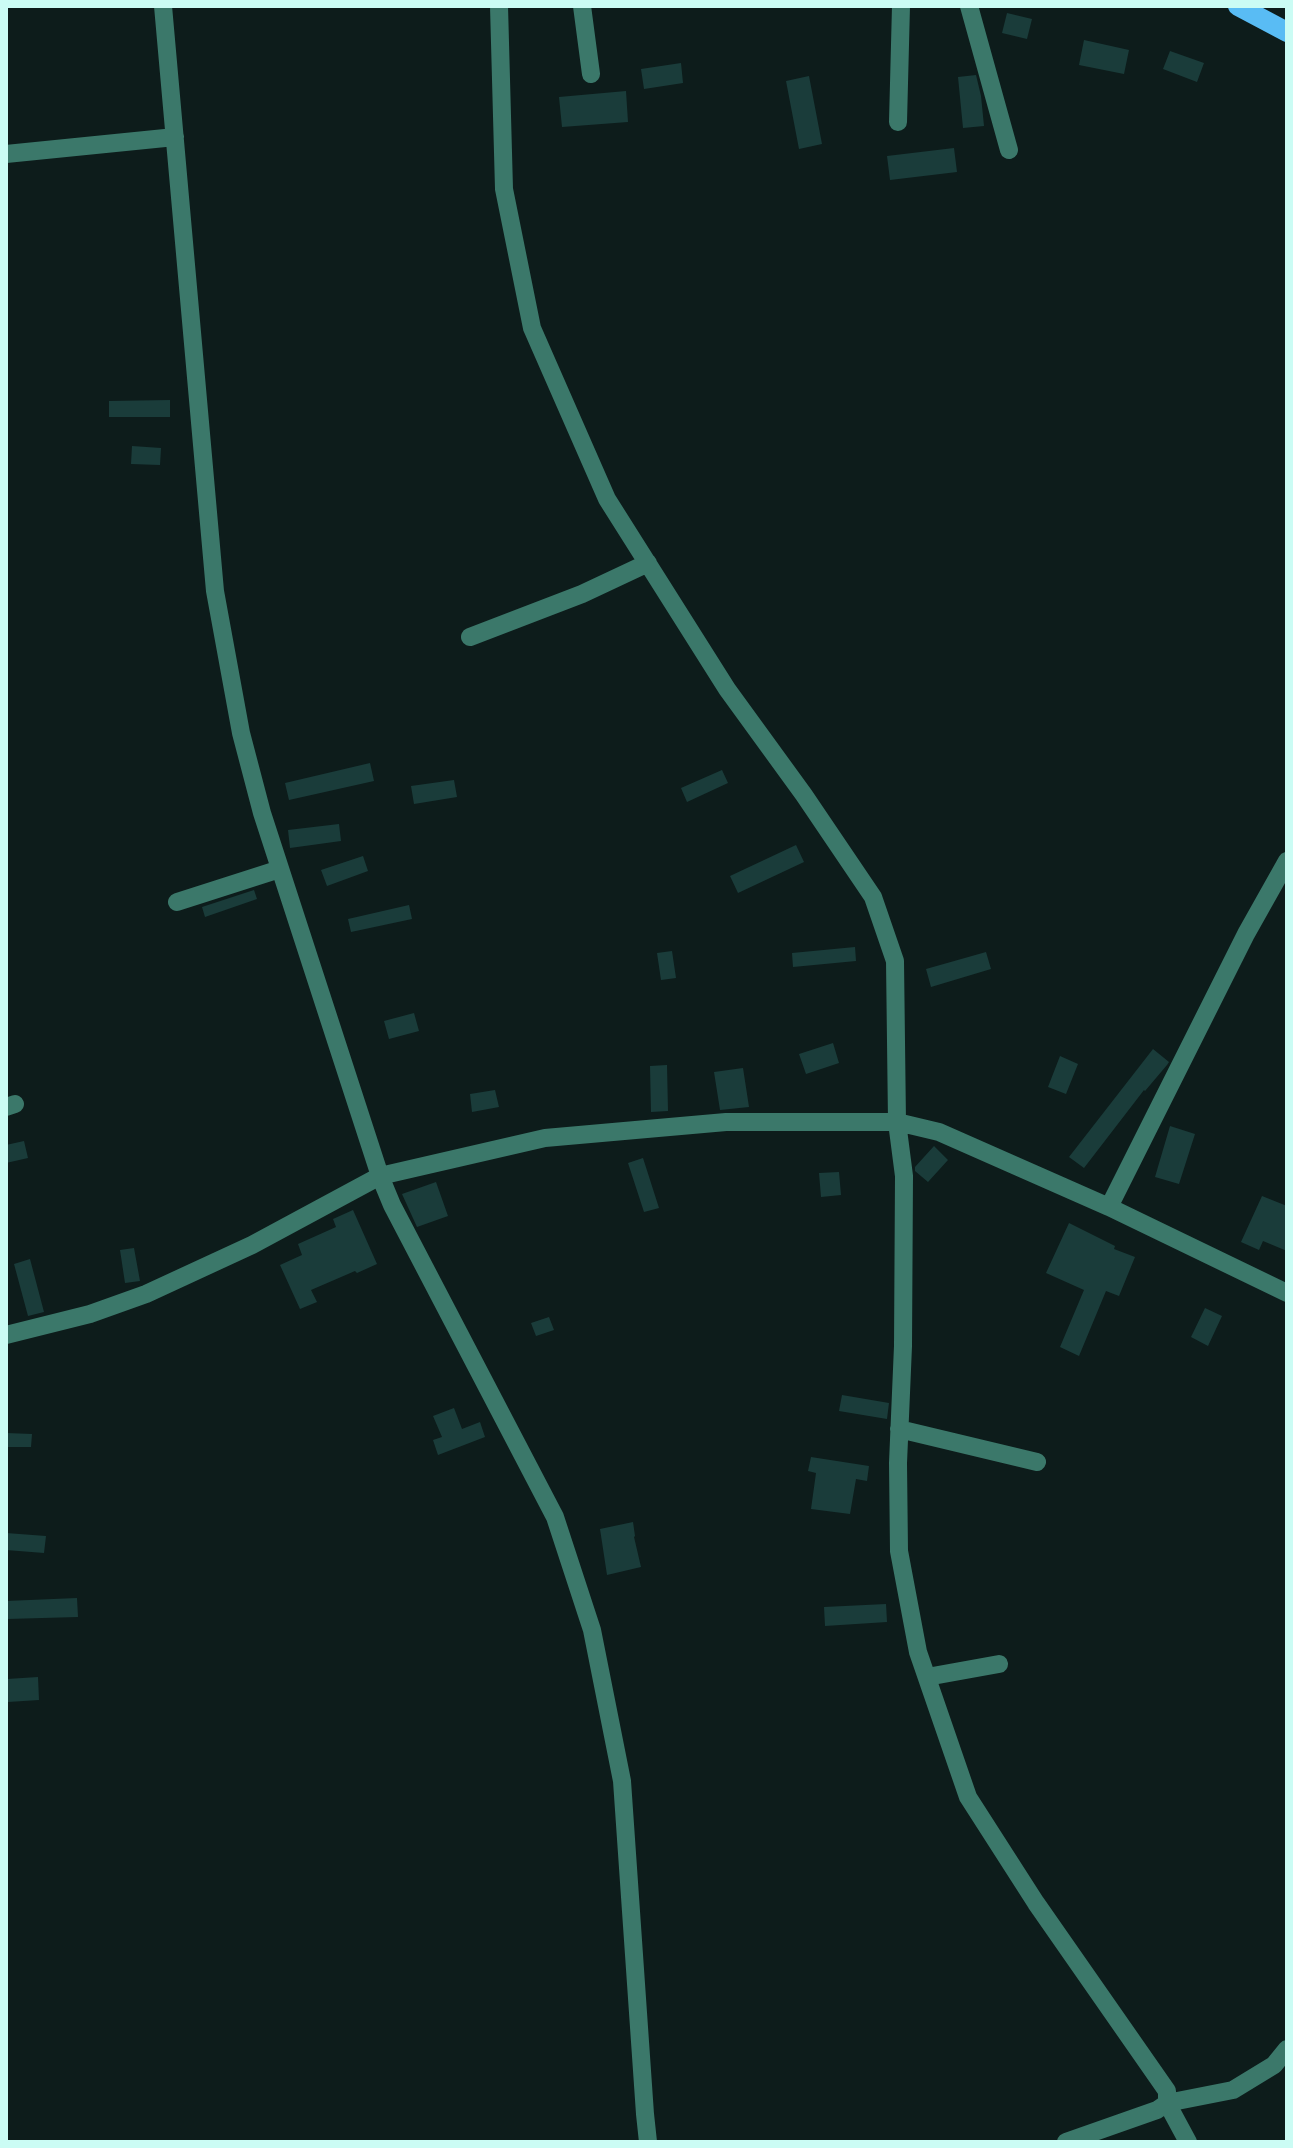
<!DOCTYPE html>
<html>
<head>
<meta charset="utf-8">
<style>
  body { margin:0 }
  #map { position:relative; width:1293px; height:2148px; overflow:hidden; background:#0d1c1b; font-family:Karla,sans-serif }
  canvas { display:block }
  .frame { position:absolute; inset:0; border:8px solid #cbfcf4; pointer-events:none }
</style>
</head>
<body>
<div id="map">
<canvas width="1293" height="2148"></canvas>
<div class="frame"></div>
</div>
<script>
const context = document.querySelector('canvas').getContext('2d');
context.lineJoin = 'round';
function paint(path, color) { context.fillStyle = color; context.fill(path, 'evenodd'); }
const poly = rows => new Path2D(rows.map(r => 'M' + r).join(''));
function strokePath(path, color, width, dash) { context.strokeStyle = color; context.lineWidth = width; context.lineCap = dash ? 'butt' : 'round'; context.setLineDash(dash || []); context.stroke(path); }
paint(poly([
  [1007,13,1032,19,1027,39,1002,33],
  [1084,40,1129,50,1124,74,1079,65],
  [1170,51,1204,63,1197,82,1163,69],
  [681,63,683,83,644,89,641,69],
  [976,75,981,96,984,126,963,128,958,77],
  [809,76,822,144,799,149,786,81],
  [626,91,628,122,562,127,559,97],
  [954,148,957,172,890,180,887,156],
  [170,400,170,417,109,417,109,401],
  [132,446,161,448,160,465,131,464],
  [370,763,374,781,289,800,285,783],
  [722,770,728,783,687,802,681,788],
  [454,780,457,797,414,804,411,786],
  [339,824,341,841,290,848,288,830],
  [796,845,804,862,738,893,730,876],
  [363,856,368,871,327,886,321,870],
  [254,890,257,899,205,917,202,907],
  [409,905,412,919,351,932,348,919],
  [855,947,856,961,793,967,792,953],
  [672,951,676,978,661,980,657,953],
  [986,952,991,969,931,987,926,969],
  [414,1013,419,1031,389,1039,384,1021],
  [833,1043,839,1063,806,1074,799,1054],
  [1153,1049,1169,1062,1167,1065,1145,1091,1144,1090,1084,1168,1069,1157],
  [1060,1056,1078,1064,1066,1094,1048,1087],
  [667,1065,668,1111,651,1112,650,1066],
  [743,1068,749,1107,720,1110,714,1072],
  [495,1090,499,1107,472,1112,470,1094],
  [1170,1126,1195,1134,1179,1184,1155,1177],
  [24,1141,28,1158,6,1163,6,1145],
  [934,1146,948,1160,928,1182,915,1171,915,1167],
  [643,1158,659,1208,644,1212,628,1163],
  [839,1172,841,1195,821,1197,819,1173],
  [436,1182,448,1216,417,1227,402,1194],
  [1262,1196,1287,1206,1287,1251,1263,1241,1259,1250,1241,1242],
  [353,1210,377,1264,357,1273,355,1271,311,1290,317,1302,300,1309,280,1265,302,1255,298,1244,336,1227,333,1219],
  [1069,1223,1115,1246,1114,1249,1135,1257,1119,1296,1106,1291,1079,1356,1060,1347,1084,1290,1046,1273],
  [134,1248,140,1281,125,1283,120,1250],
  [30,1259,44,1312,28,1316,14,1264],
  [1205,1308,1222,1316,1208,1346,1191,1337],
  [549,1317,554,1330,536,1336,531,1323],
  [842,1395,889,1403,887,1419,839,1411],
  [454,1408,462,1429,480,1422,485,1437,438,1455,433,1440,442,1437,433,1416],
  [6,1433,32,1434,31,1447,6,1447],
  [811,1457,869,1466,867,1481,856,1479,850,1514,811,1509,816,1473,808,1471],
  [633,1522,635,1536,634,1537,641,1567,607,1575,600,1529],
  [6,1533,46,1536,44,1553,6,1550],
  [77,1598,78,1617,7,1619,6,1601],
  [886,1604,887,1622,825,1626,824,1607],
  [38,1677,39,1700,8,1702,7,1679]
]), '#1a3c3a');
strokePath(poly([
  [163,6,215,591,241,733,262,813,380,1176,392,1205,555,1517,592,1630,622,1781,645,2114,648,2142],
  [582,6,591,74],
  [969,6,1009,150],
  [898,122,901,6],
  [6,154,175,137],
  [470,637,582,594,648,563],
  [177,902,280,869],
  [6,1107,15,1104],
  [1109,1207,1246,934,1287,861],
  [6,1335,90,1314,146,1294,252,1245,380,1176,545,1138,726,1122,897,1122,895,961,873,897,804,795,727,689,607,499,532,328,504,189,499,6],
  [899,1429,1037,1462],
  [927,1677,999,1664],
  [1066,2142,1157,2110,1167,2103,1167,2091,1036,1903,968,1797,918,1652,899,1551,898,1463,903,1346,904,1176,897,1122,939,1132,1109,1207,1287,1293],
  [1188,2142,1167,2103,1233,2090,1274,2065,1287,2049]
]), '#3b786a', 18);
strokePath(poly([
  [1238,6,1287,32]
]), '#59bcf4', 20);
</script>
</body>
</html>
